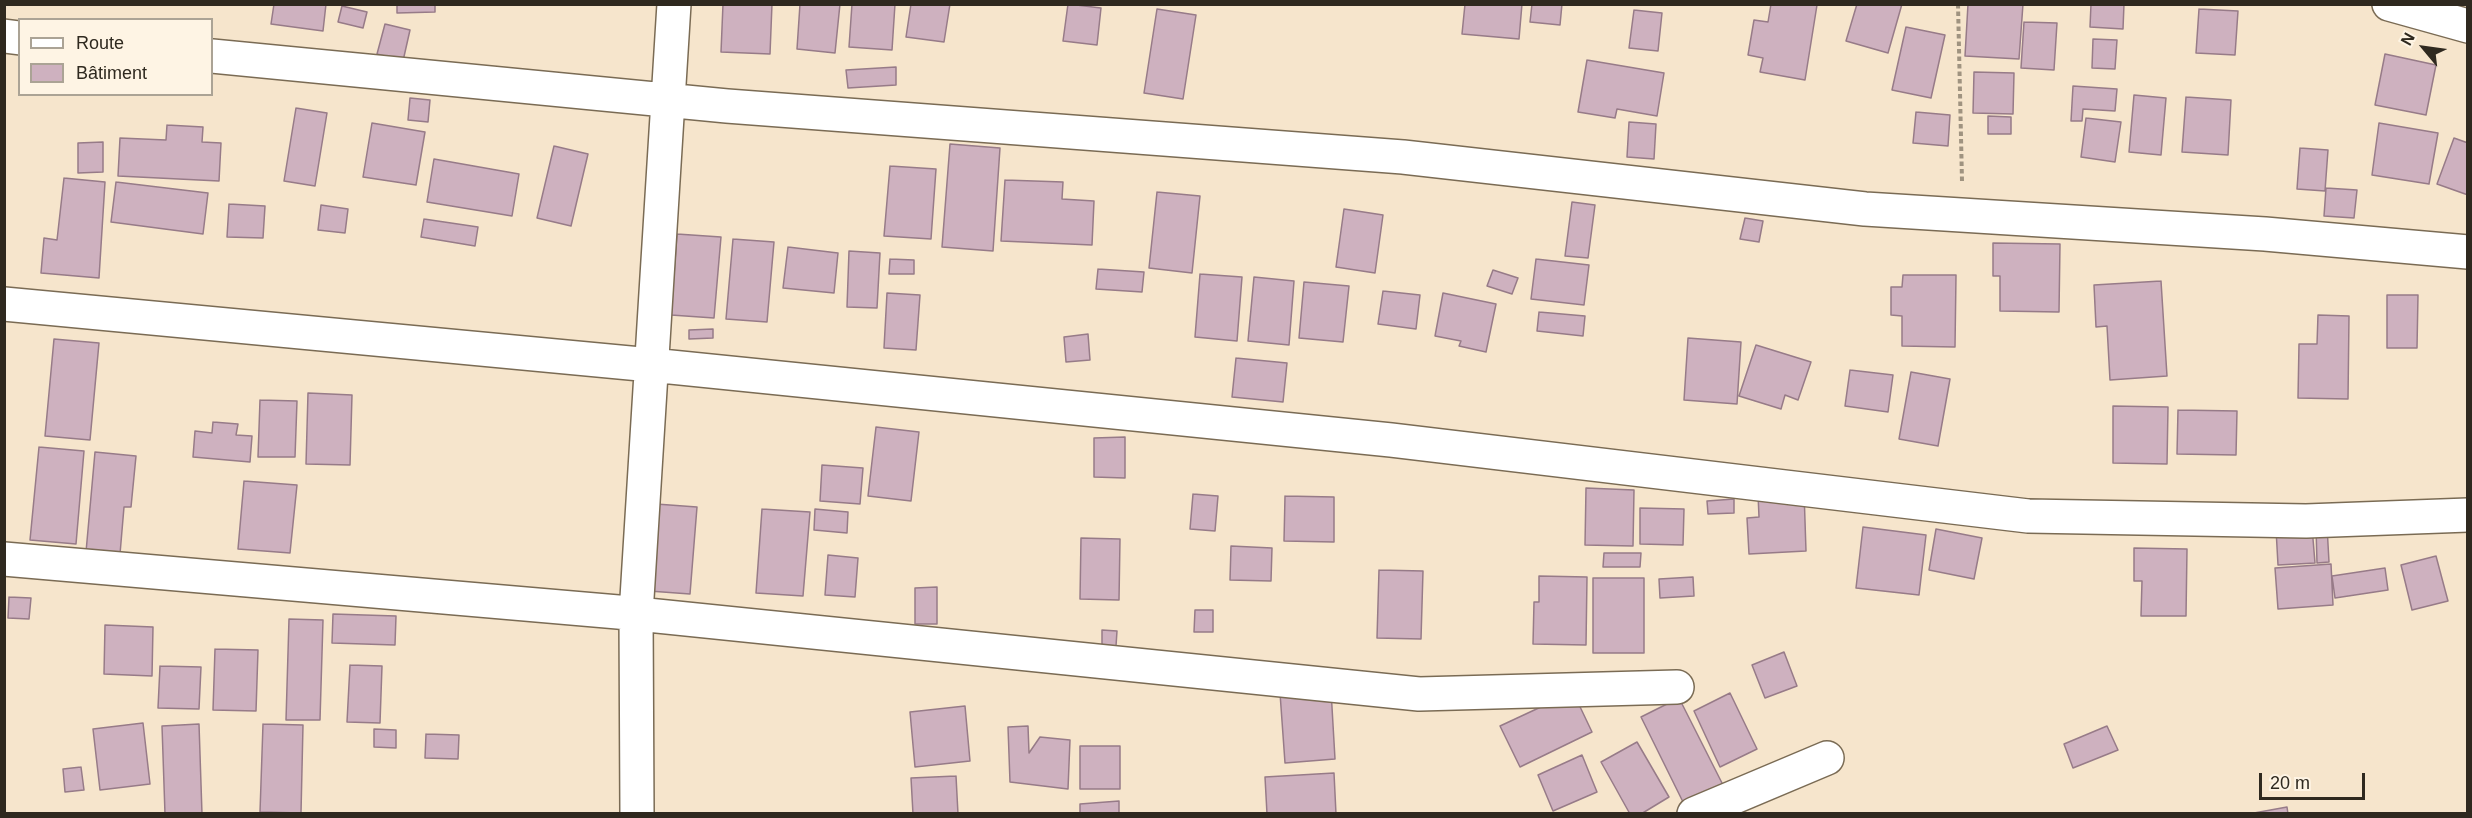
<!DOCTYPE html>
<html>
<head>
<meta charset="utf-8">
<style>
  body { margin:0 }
  #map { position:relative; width:2472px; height:818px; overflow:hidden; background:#f6e5cc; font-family:Helvetica,sans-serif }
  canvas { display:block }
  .frame { position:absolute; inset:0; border:6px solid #2f291f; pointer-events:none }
  .legend { position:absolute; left:18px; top:18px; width:195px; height:78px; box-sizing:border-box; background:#fef4e4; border:2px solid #aba395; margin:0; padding:8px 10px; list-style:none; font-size:18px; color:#2f291f }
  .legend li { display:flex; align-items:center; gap:12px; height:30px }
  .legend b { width:30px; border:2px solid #aba395 }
  .north { position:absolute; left:2394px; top:18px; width:60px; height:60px; -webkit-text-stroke:4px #fef4e4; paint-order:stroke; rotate:299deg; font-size:16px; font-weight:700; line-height:24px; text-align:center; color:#2f291f }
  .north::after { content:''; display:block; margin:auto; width:21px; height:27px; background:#2f291f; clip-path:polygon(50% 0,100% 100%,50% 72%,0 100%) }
  .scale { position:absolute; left:2259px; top:773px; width:106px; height:27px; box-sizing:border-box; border:3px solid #2f291f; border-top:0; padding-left:8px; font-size:18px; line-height:21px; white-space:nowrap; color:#2f291f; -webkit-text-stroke:4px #fef4e4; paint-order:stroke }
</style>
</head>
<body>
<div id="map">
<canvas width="2472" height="818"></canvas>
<div class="frame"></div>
<ul class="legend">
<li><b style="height:8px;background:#fff"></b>Route</li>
<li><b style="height:16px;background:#ceb1bf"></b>Bâtiment</li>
</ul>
<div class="north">N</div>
<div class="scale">20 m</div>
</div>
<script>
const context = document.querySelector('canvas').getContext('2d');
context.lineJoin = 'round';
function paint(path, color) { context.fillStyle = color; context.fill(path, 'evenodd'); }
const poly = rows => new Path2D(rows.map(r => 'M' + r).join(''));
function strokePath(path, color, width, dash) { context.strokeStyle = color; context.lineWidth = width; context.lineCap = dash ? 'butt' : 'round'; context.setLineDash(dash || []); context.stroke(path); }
const building = poly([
  [274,4,326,4,323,31,271,24,274,4],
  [397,4,435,4,435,12,397,13,397,4],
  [723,4,772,4,770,54,721,52,723,4],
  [800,4,840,4,835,53,797,49,800,4],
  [852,4,895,4,892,50,849,47,852,4],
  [911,4,950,4,944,42,906,37,911,4],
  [1068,4,1101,8,1097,45,1063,41,1068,4],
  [1465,4,1522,4,1519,39,1462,34,1465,4],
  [1532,4,1562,4,1560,25,1530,22,1532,4],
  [1771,4,1817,5,1805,80,1760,72,1763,58,1748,55,1754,20,1768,22,1771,4],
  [1857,4,1902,4,1888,53,1846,41,1857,4],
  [1968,4,2023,4,2019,59,1965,56,1968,4],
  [2091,4,2124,4,2123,29,2090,27,2091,4],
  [342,6,367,12,363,28,338,22,342,6],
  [1157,9,1196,15,1183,99,1144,93,1157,9],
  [2199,9,2238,11,2235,55,2196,53,2199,9],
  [1634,10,1662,13,1658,51,1629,48,1634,10],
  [2024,22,2057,23,2054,70,2021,68,2024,22],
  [385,24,410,30,403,61,377,54,385,24],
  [1906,27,1945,35,1931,98,1892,90,1906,27],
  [2093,39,2117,40,2115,69,2092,68,2093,39],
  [2385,54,2436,65,2426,115,2375,105,2385,54],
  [1587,60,1664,73,1657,116,1617,109,1615,118,1578,112,1587,60],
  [896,67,896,85,848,88,846,70,896,67],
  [1974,72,2014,73,2013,114,1973,113,1974,72],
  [2073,86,2117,89,2115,111,2083,109,2082,121,2071,121,2073,86],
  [2134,95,2166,98,2161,155,2129,152,2134,95],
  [2186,97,2231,100,2228,155,2182,152,2186,97],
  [410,98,430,100,428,122,408,120,410,98],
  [296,108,327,113,315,186,284,181,296,108],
  [1916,112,1950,115,1948,146,1913,143,1916,112],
  [1988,116,2011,117,2011,134,1988,134,1988,116],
  [2086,118,2121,122,2115,162,2081,157,2086,118],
  [1629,122,1656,124,1654,159,1627,157,1629,122],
  [372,123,425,132,416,185,363,177,372,123],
  [2379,123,2438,133,2429,184,2372,175,2379,123],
  [167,125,203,127,202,142,221,143,219,181,118,176,120,138,166,140,167,125],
  [2454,138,2468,143,2468,195,2437,184,2454,138],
  [103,142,103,172,78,173,78,143,103,142],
  [950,144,1000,148,993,251,942,247,950,144],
  [554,146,588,154,571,226,537,218,554,146],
  [2300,148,2328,150,2325,191,2297,189,2300,148],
  [434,159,519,174,512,216,427,202,434,159],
  [890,166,936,169,931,239,884,236,890,166],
  [64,178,105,182,99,278,41,273,44,238,57,240,64,178],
  [1005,180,1063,182,1062,199,1094,201,1092,245,1001,241,1005,180],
  [116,182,208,193,203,234,111,222,116,182],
  [2326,188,2357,190,2354,218,2324,216,2326,188],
  [1157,192,1200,196,1192,273,1149,268,1157,192],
  [1572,202,1595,205,1588,258,1565,256,1572,202],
  [229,204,265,206,263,238,227,237,229,204],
  [321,205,348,209,345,233,318,230,321,205],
  [1344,209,1383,215,1375,273,1336,267,1344,209],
  [1745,218,1763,221,1759,242,1740,239,1745,218],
  [424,219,478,227,475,246,421,237,424,219],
  [677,234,721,237,714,318,671,315,677,234],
  [733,239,774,242,767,322,726,319,733,239],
  [1993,243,2060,244,2059,312,2000,311,2000,276,1993,276,1993,243],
  [788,247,838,253,834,293,783,288,788,247],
  [849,251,880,253,877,308,847,307,849,251],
  [890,259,914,260,914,274,889,274,890,259],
  [1536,259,1589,265,1584,305,1531,299,1536,259],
  [1098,269,1144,272,1142,292,1096,289,1098,269],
  [1493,270,1518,278,1512,294,1487,286,1493,270],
  [1200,274,1242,277,1237,341,1195,337,1200,274],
  [1903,275,1956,275,1955,347,1902,346,1902,316,1891,315,1891,287,1902,287,1903,275],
  [1254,277,1294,281,1289,345,1248,341,1254,277],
  [2161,281,2167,376,2110,380,2107,326,2096,327,2094,285,2161,281],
  [1304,282,1349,286,1343,342,1299,338,1304,282],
  [1383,291,1420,295,1416,329,1378,324,1383,291],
  [887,293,920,295,916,350,884,348,887,293],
  [1443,293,1496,304,1486,352,1459,346,1461,341,1435,336,1443,293],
  [2387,295,2418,295,2417,348,2387,348,2387,295],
  [1539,312,1585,316,1583,336,1537,331,1539,312],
  [2318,315,2349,316,2348,399,2298,398,2299,344,2317,344,2318,315],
  [713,329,713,338,689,339,689,330,713,329],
  [1088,334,1090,360,1066,362,1064,337,1088,334],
  [1688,338,1741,342,1737,404,1684,400,1688,338],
  [54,339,99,343,90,440,45,436,54,339],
  [1756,345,1811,362,1798,400,1785,395,1781,409,1739,396,1756,345],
  [1236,358,1287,363,1283,402,1232,397,1236,358],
  [1850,370,1893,375,1888,412,1845,406,1850,370],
  [1911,372,1950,379,1938,446,1899,439,1911,372],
  [308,393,352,395,350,465,306,464,308,393],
  [260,400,297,401,295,457,258,457,260,400],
  [2113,406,2168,407,2167,464,2113,463,2113,406],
  [2178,410,2237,411,2236,455,2177,454,2178,410],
  [213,422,238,424,236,435,252,436,250,462,193,457,195,431,212,433,213,422],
  [876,427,919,432,911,501,868,496,876,427],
  [1125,437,1125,478,1094,477,1094,438,1125,437],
  [39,447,84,451,76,544,30,540,39,447],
  [95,452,136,456,131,507,124,507,120,554,86,552,95,452],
  [822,465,863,468,860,504,820,501,822,465],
  [244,481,297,485,290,553,238,549,244,481],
  [1586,488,1634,490,1633,546,1585,545,1586,488],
  [1804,491,1806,551,1749,554,1747,518,1759,517,1758,494,1804,491],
  [1193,494,1218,496,1215,531,1190,529,1193,494],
  [1285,496,1334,497,1334,542,1284,541,1285,496],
  [1734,499,1734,513,1708,514,1707,501,1734,499],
  [656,504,697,507,690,594,649,591,656,504],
  [1640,508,1684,509,1683,545,1640,544,1640,508],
  [762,509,810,512,803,596,756,593,762,509],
  [815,509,848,512,847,533,814,530,815,509],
  [2327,526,2329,562,2317,563,2316,527,2327,526],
  [1863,527,1926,535,1919,595,1856,588,1863,527],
  [2312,527,2315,563,2278,565,2276,529,2312,527],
  [1936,529,1982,538,1974,579,1929,570,1936,529],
  [1081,538,1120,539,1119,600,1080,599,1081,538],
  [1231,546,1272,548,1271,581,1230,580,1231,546],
  [2134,548,2187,549,2186,616,2141,616,2142,581,2134,581,2134,548],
  [1604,553,1641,553,1640,567,1603,567,1604,553],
  [828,555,858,558,855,597,825,595,828,555],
  [2436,556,2448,601,2412,610,2401,565,2436,556],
  [2331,564,2333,605,2278,609,2275,568,2331,564],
  [2385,568,2388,590,2335,598,2332,576,2385,568],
  [1379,570,1423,571,1421,639,1377,638,1379,570],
  [1539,576,1587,577,1586,645,1533,644,1534,602,1539,602,1539,576],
  [1693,577,1694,596,1660,598,1659,579,1693,577],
  [1593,578,1644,578,1644,653,1593,653,1593,578],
  [937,587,937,624,915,624,915,588,937,587],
  [9,597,31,598,29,619,8,618,9,597],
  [1195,610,1213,610,1213,632,1194,632,1195,610],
  [333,614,396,616,395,645,332,643,333,614],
  [289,619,323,620,320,720,286,720,289,619],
  [105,625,153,627,152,676,104,674,105,625],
  [1102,630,1117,631,1116,646,1102,645,1102,630],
  [215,649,258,650,256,711,213,710,215,649],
  [1784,652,1797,686,1765,698,1752,665,1784,652],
  [350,665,382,666,380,723,347,722,350,665],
  [160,666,201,667,199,709,158,708,160,666],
  [1331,690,1335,759,1285,763,1280,693,1331,690],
  [1573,692,1592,732,1520,767,1500,726,1573,692],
  [1730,693,1757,749,1720,767,1694,711,1730,693],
  [1679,698,1723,785,1684,804,1641,717,1679,698],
  [965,706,970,761,915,767,910,712,965,706],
  [143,723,150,784,100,790,93,729,143,723],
  [199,724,202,814,165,814,162,726,199,724],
  [263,724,303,725,301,813,260,812,263,724],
  [1028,726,1029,753,1040,737,1070,740,1068,789,1010,782,1008,727,1028,726],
  [2107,726,2118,750,2073,768,2064,744,2107,726],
  [374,729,396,730,396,748,374,747,374,729],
  [426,734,459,735,458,759,425,758,426,734],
  [1637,742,1669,797,1641,814,1630,814,1601,762,1637,742],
  [1080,746,1120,746,1120,789,1080,789,1080,746],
  [1582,755,1597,792,1553,811,1538,775,1582,755],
  [81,767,84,790,65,792,63,769,81,767],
  [1334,773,1336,814,1267,814,1265,777,1334,773],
  [956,776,958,814,913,814,911,778,956,776],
  [1119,801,1119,814,1080,814,1080,804,1119,801],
  [2287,807,2288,814,2254,814,2254,813,2287,807]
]);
paint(building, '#ceb1bf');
strokePath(building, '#977b88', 1.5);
const minor = poly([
  [2389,4,2468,26],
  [4,36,20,38],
  [212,56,727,106,1403,157,1865,209,2265,234,2468,252],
  [4,304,651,365,1391,440,2028,516,2306,521,2468,515],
  [4,559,618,612,1419,694,1677,687],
  [637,814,636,614,674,4],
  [1694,814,1827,758]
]);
strokePath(minor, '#7a6b54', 36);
strokePath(poly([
  [1958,4,1962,181]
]), '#9f9380', 4, [4.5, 3]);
strokePath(minor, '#fff', 33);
</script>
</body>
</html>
